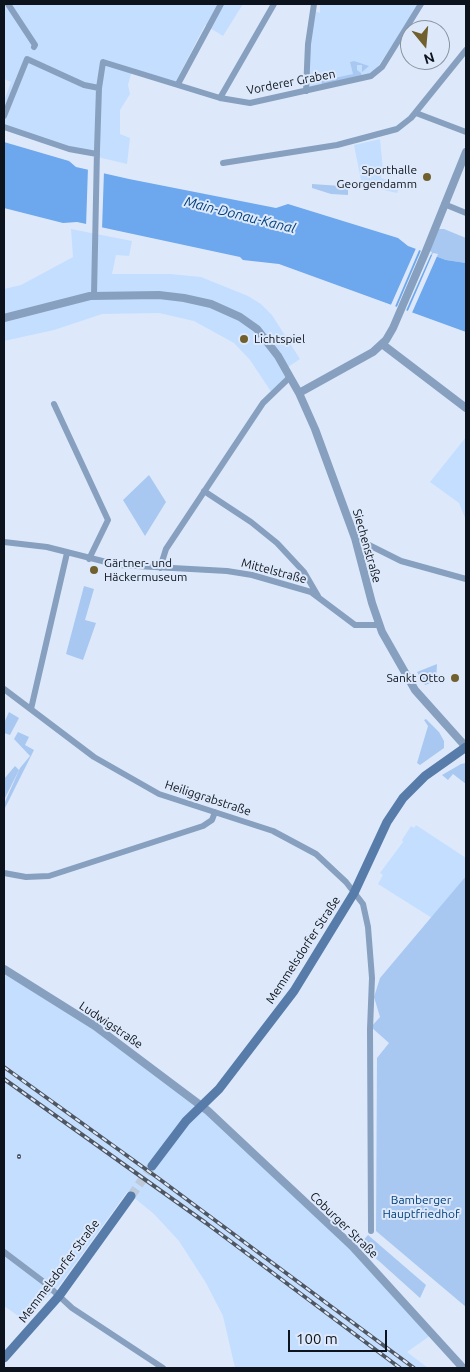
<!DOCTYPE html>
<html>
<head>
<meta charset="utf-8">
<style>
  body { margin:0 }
  #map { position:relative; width:470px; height:1372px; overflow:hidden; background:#dde9fa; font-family:Ubuntu,sans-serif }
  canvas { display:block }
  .frame { position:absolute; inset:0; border:5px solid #0c131c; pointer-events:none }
  .north { position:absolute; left:400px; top:20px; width:50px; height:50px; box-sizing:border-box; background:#dde9fa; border:1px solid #8993a1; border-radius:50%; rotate:163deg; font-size:14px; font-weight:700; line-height:20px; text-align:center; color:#0c131c }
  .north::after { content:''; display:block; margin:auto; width:18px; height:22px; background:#71602e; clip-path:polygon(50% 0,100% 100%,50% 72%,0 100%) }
  .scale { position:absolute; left:288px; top:1330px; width:99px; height:22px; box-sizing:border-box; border:2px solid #0c131c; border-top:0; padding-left:6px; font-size:15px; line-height:18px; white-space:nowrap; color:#0c131c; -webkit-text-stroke:4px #dde9fa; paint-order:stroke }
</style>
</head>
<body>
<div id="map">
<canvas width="470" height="1372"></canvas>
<div class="frame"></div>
<div class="north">N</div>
<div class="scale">100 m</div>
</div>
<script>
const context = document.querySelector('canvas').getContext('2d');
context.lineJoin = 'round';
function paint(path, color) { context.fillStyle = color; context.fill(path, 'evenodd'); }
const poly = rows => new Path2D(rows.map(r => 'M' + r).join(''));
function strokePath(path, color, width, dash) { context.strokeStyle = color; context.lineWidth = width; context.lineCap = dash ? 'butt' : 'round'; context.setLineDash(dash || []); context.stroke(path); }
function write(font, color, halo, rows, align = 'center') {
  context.font = font + ' Ubuntu,sans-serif'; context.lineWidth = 4; context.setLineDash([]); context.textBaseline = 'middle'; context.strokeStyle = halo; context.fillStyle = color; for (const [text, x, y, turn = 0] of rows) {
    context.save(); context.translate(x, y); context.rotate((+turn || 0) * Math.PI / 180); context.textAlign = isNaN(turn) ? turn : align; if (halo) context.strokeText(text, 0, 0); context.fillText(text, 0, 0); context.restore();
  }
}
paint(poly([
  [4,4,243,4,223,36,205,25,175,83,132,70,128,85,130,94,120,110,120,134,130,138,127,164,47,145,4,130,4,101,11,82,4,79],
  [320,4,419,4,375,71,362,77,308,87,309,46,315,11,320,13],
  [380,139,383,170,381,178,401,184,397,193,362,185,354,145],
  [71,229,132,241,129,256,116,255,112,274,170,274,201,277,248,296,261,304,272,315,300,359,282,371,288,379,272,393,250,360,234,343,194,321,159,313,102,314,54,330,4,341,4,289,21,285,73,257],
  [466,437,466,520,459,503,430,482],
  [416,825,466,858,466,876,432,918,378,884,383,875,380,873,403,842,402,840,411,826,414,828],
  [4,967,106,1033,208,1105,305,1199,434,1333,407,1352,428,1368,235,1368,223,1316,206,1283,179,1241,154,1214,127,1192,59,1286,24,1320,4,1306]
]), '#c4deff');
paint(poly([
  [354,61,369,66,362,72,362,65,357,65,357,70,361,73,362,77,322,85,321,78,330,79,353,74,350,62],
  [312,184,341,186,348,188,348,195,331,194,312,188],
  [433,229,444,229,466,238,466,263,446,260,425,252],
  [149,475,166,502,145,536,123,500],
  [84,586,94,589,85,620,96,623,83,660,66,654],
  [437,664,436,681,425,685,417,672],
  [9,712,19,718,10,735,4,733,4,723],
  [426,719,439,732,444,741,444,748,420,765,417,763,428,726,424,720],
  [18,732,29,737,25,745,34,750,4,810,4,804,20,768,30,756,14,739],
  [466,763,466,784,453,774,448,780,442,775,461,764],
  [15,766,19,770,4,800,4,779],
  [466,876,466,1307,376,1231,377,1058,389,1043,371,1027,380,1017,374,997,380,978],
  [368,1235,426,1285,420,1298,360,1244]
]), '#a8c8f1');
paint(poly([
  [4,142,69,161,76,167,129,179,276,208,288,204,398,238,408,246,446,260,466,263,466,332,279,264,243,260,240,257,77,222,63,223,4,208]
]), '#6da7ed');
paint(poly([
  [88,167,104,171,102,230,86,227],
  [417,246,420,248,394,309,390,307],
  [422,248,432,252,405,313,396,309],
  [433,253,438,254,411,315,407,313]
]), '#dde9fa');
strokePath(poly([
  [131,1196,152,1166]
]), '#bec9d9', 9, [9, 4.5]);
strokePath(poly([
  [8,4,35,45,34,47],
  [178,84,221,4],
  [306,91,308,44,314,4],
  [220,98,274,4],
  [416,113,466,132],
  [4,116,27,59,84,85,99,88],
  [4,127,69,149,97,154],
  [223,163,337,145,397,129,411,118,466,50],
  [444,204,466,213],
  [94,295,97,150,99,88,103,62,220,98,250,103,371,76,382,67,421,4],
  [54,404,108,520,89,559],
  [204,491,251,522,277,543,304,572,318,596],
  [355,538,401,561,466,579],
  [4,542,47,547,118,565,227,571,252,575,311,592,355,625,379,625],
  [160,568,166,549,263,403,290,377],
  [4,689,94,757,159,794,273,831,316,854,346,882,363,904,368,927,372,978,370,1029,371,1231],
  [31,709,67,553],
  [4,873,26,877,49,876,203,826,212,820,215,812],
  [4,1252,45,1283,72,1308,163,1368]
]), '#87a0bf', 6);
strokePath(poly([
  [4,318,90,296,159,295,184,298,211,304,240,317,257,329,278,356,299,393,315,429,355,538,372,603,382,632,415,690,466,747],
  [382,344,466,408],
  [299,393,373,352,386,340,393,328,426,251,466,152],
  [4,969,95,1026,208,1111,352,1246,463,1368]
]), '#87a0bf', 8);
strokePath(poly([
  [152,1166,186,1121,219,1089,294,991,354,893,387,822,403,798,425,776,466,747],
  [4,1358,59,1296,131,1196]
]), '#577ca9', 9);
const rail = poly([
  [4,1067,158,1178,414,1368],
  [4,1079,206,1223,400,1368],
  [19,1157,19,1156]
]);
strokePath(rail, '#4e5662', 4);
strokePath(rail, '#dde9fa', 2, [5.5]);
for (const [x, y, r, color] of [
  [427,177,5,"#71602e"],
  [244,339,5,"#71602e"],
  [94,570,5,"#71602e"],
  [455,678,5,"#71602e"]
]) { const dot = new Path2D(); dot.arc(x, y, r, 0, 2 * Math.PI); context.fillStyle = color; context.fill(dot); strokePath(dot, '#dde9fa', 2); }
write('12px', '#0c131c', '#dde9fa', [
  ["Vorderer Graben",291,82,-11],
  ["Siechenstraße",367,546,74],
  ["Mittelstraße",274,571,15],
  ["Heiliggrabstraße",208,798,18],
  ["Memmelsdorfer Straße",303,950,-57],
  ["Ludwigstraße",111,1025,34],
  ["Coburger Straße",344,1225,44],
  ["Memmelsdorfer Straße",59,1271,-53]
]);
write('12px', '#0c131c', '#dde9fa', [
  ["Sporthalle",417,170],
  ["Georgendamm",417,184],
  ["Lichtspiel",254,339,"left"],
  ["Gärtner- und",104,563,"left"],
  ["Häckermuseum",104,577,"left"],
  ["Sankt Otto",445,678]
], 'right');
write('12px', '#003f7d', '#dde9fa', [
  ["Bamberger",421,1200],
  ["Hauptfriedhof",421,1214]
]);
write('italic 14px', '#00407e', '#dde9fa', [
  ["Main-Donau-Kanal",240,215,14]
]);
</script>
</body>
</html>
